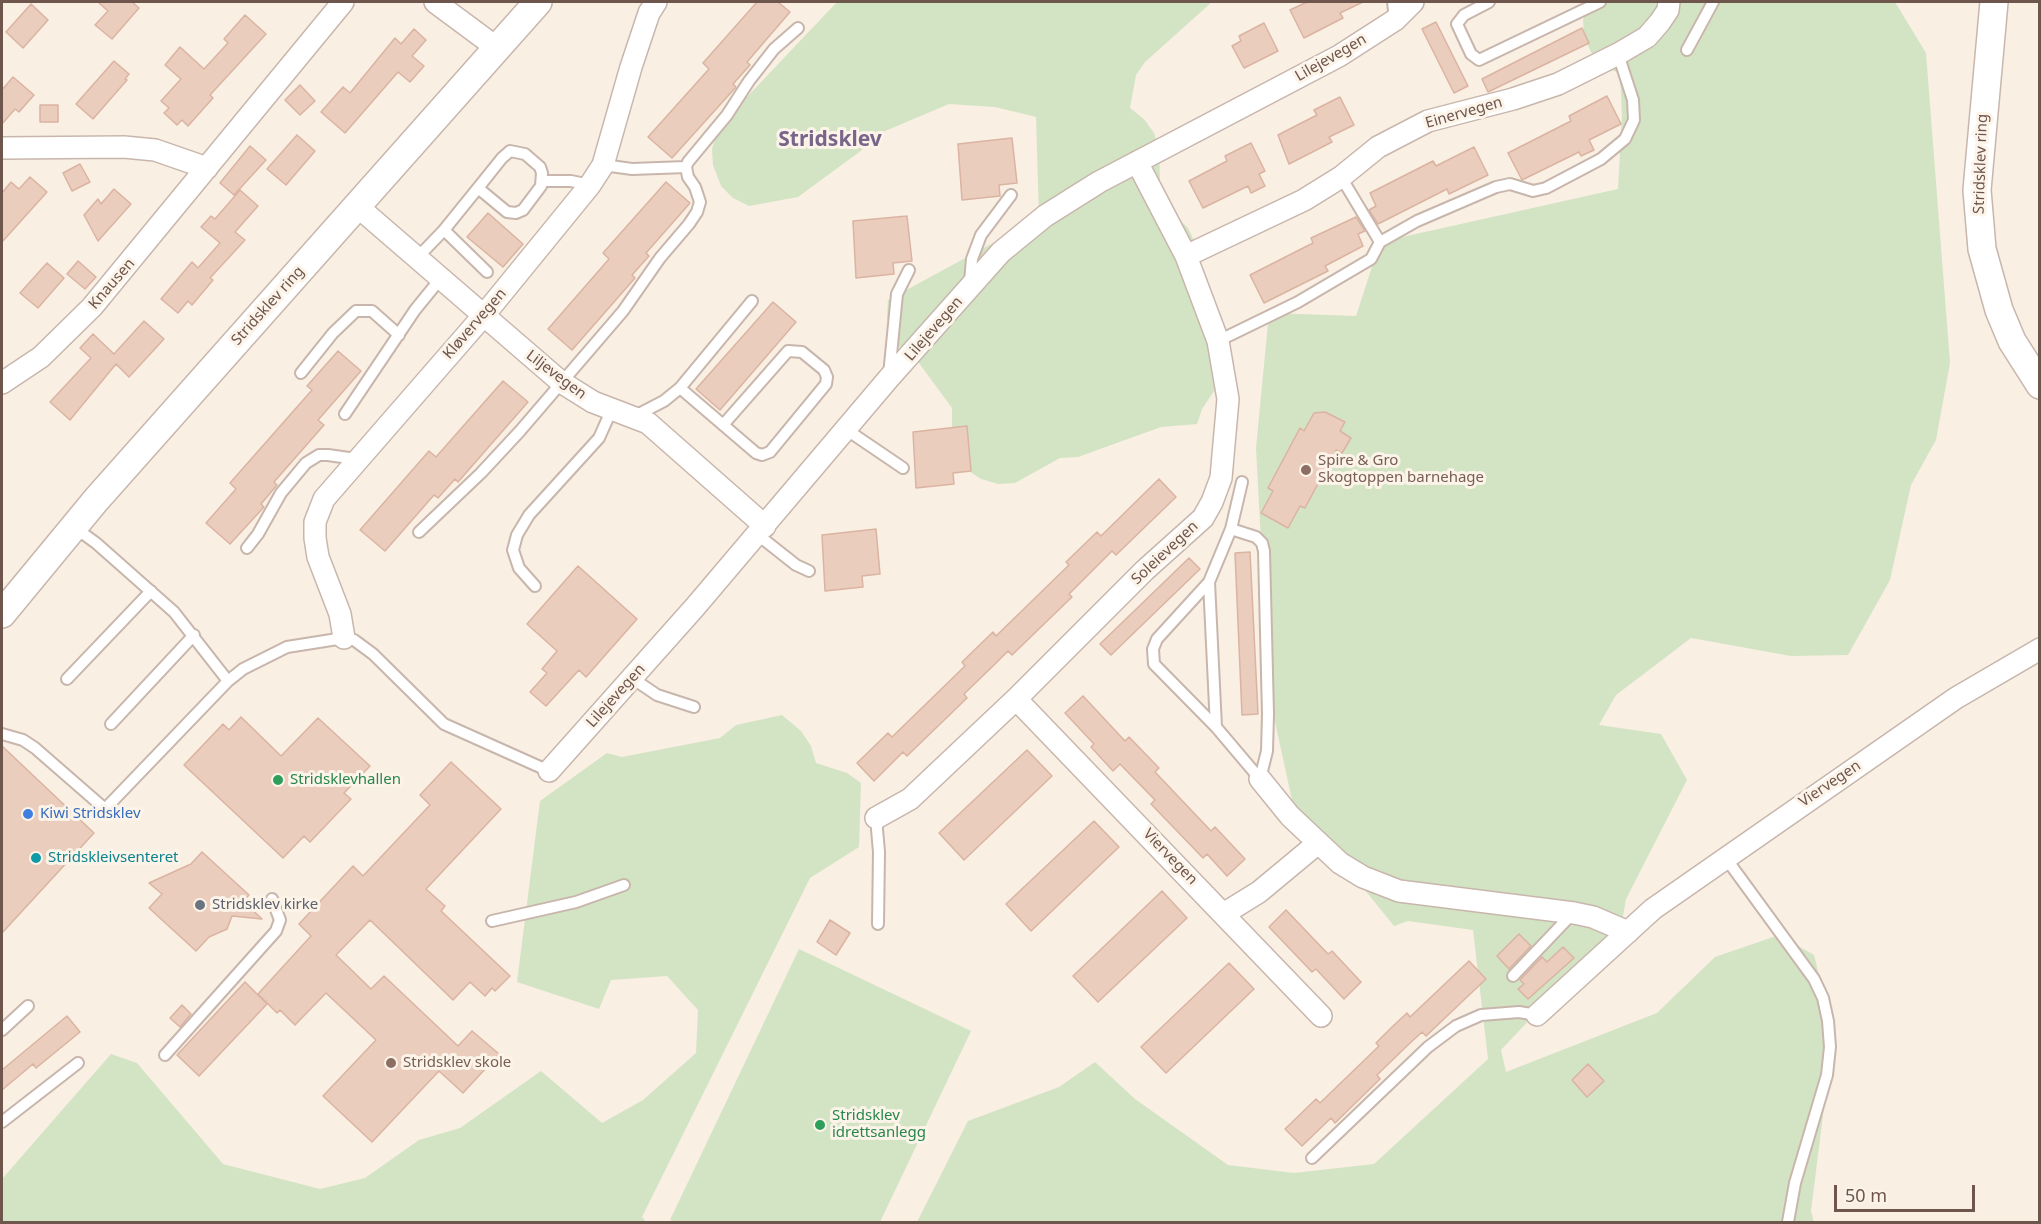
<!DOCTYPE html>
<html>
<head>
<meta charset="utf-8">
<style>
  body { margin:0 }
  #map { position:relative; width:2041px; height:1224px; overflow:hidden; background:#f9efe3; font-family:"Noto Sans",sans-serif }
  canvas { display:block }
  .frame { position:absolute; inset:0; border:3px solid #6e564d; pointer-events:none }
  .scale { position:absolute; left:1834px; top:1185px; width:141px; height:27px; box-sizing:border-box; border:3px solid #6e564d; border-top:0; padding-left:8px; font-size:18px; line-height:21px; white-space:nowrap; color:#6e564d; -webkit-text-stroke:4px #fcf3e9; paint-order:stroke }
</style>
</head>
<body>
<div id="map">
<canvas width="2041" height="1224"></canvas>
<div class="frame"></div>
<div class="scale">50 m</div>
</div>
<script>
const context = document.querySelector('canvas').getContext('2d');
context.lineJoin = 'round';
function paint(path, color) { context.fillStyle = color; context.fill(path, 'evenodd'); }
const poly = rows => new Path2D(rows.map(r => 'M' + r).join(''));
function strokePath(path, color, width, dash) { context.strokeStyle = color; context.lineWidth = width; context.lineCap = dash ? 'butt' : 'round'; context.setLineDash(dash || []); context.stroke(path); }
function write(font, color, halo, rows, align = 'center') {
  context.font = font + ' "Noto Sans",sans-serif'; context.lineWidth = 6; context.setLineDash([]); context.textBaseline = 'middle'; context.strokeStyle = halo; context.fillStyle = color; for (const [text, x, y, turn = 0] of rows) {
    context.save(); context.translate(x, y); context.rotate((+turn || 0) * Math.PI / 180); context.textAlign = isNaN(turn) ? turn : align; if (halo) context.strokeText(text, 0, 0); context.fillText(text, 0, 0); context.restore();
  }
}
paint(poly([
  [837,2,1212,2,1145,62,1136,75,1130,108,1144,119,1154,133,1159,150,1161,208,1176,216,1188,228,1196,245,1222,379,1202,409,1197,424,1161,427,1078,457,1060,458,1015,483,998,484,981,479,966,469,952,433,952,408,916,359,901,349,891,334,887,317,888,300,1039,218,1036,117,995,107,949,104,878,134,862,150,798,197,749,206,733,198,721,186,713,165,712,149,717,132,726,119],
  [1589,2,1895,2,1926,53,1950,363,1936,440,1911,485,1890,580,1848,655,1791,656,1691,638,1616,695,1599,725,1661,734,1687,780,1626,899,1622,922,1501,1050,1506,1072,1657,1013,1715,957,1779,935,1814,955,1835,1039,1829,1067,1811,1211,1814,1222,917,1222,968,1121,1059,1087,1095,1062,1135,1099,1228,1165,1294,1173,1374,1164,1488,1059,1473,930,1408,921,1394,926,1292,800,1269,694,1256,448,1269,313,1356,316,1380,242,1618,189,1622,115,1620,74,1604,66,1592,54,1584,37,1583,20],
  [782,715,801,731,811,746,816,763,847,773,861,783,859,847,810,878,642,1217,646,1222,2,1222,2,1179,111,1054,137,1063,223,1164,320,1189,365,1178,419,1140,460,1128,541,1071,602,1123,643,1100,696,1053,698,1010,667,976,611,980,599,1009,517,982,540,801,607,753,622,757,720,738,736,725],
  [799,949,971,1031,880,1222,676,1222,670,1220]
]), '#d3e4c4');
const building = poly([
  [98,2,132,2,139,8,112,39,95,25,108,11,98,2],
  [757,2,778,2,790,12,747,62,750,65,733,84,736,87,672,158,648,137,709,69,703,63,757,2],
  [1307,2,1363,2,1340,13,1343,18,1304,38,1290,10,1307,2],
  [31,4,48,20,23,48,6,32,31,4],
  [245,15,266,34,210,95,213,98,188,126,182,120,177,125,164,113,169,108,161,101,181,79,165,65,180,47,204,69,228,43,224,39,245,15],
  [1436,22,1468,86,1454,93,1422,29,1436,22],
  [1264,23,1278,51,1244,68,1232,46,1241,41,1239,36,1264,23],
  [1582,28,1589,43,1488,92,1482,79,1582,28],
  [414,29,426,40,412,56,424,66,410,82,398,72,345,133,321,112,343,87,350,93,395,38,401,44,414,29],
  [114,61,129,74,125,79,127,80,93,119,76,104,114,61],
  [13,77,34,95,19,112,15,109,2,124,2,90,13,77],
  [300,85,315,101,300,115,285,100,300,85],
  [1607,96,1621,124,1589,140,1594,150,1581,156,1579,152,1522,180,1508,153,1571,121,1569,116,1607,96],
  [1340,97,1354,125,1329,137,1332,142,1289,164,1278,135,1317,115,1314,110,1340,97],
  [40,105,58,105,58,122,40,122,40,105],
  [297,135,315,151,286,185,267,169,297,135],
  [1012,138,1017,183,999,185,1000,196,962,200,958,144,1012,138],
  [1251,143,1265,171,1259,174,1265,186,1251,193,1248,186,1203,208,1189,181,1227,161,1225,156,1251,143],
  [250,146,266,160,234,195,220,183,250,146],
  [1474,147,1488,175,1449,194,1447,189,1378,224,1369,210,1376,206,1370,193,1433,161,1436,166,1474,147],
  [80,164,90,182,72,191,63,173,80,164],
  [30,177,47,192,2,242,2,193,11,182,19,189,30,177],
  [666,182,690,203,646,253,649,256,632,275,635,278,572,350,548,329,609,259,603,253,666,182],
  [114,189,131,204,98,241,84,215,98,199,101,204,114,189],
  [240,190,258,206,235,232,245,240,210,278,213,280,192,305,188,301,178,313,161,299,192,262,198,268,220,243,201,227,211,216,215,219,240,190],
  [488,213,523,244,503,267,467,237,488,213],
  [907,216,912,261,893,263,894,274,856,278,853,221,907,216],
  [1356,217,1365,231,1358,234,1363,246,1325,266,1328,271,1264,303,1250,275,1313,243,1311,238,1356,217],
  [78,261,96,277,85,289,67,274,78,261],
  [47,263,64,278,38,308,20,293,47,263],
  [773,302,796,322,720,410,696,389,773,302],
  [144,321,164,339,129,377,116,364,70,420,50,402,91,358,80,348,93,334,114,354,144,321],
  [338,351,361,371,318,420,324,425,274,482,277,485,261,504,264,507,230,544,206,523,236,489,230,483,312,390,307,386,338,351],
  [503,381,528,402,458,482,455,479,438,498,434,495,385,551,360,530,429,451,436,457,503,381],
  [1325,412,1345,422,1340,431,1351,438,1342,453,1336,450,1305,508,1300,506,1288,528,1261,513,1273,491,1268,488,1300,428,1304,431,1314,413,1325,412],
  [967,426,971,471,953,473,954,484,916,488,913,432,967,426],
  [1159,479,1176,497,1116,555,1112,551,1069,594,1072,597,1012,655,1008,651,994,665,964,694,967,698,907,756,903,752,874,781,857,763,888,733,892,737,965,666,962,662,993,632,996,636,1069,565,1066,562,1097,532,1101,536,1159,479],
  [876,529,880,574,862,576,863,587,825,591,822,535,876,529],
  [1250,552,1258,714,1242,715,1235,553,1250,552],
  [1189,558,1200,569,1111,655,1100,644,1189,558],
  [578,566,637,619,586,677,579,670,546,706,530,692,547,673,542,669,557,651,527,624,578,566],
  [1083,696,1125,741,1129,737,1159,768,1155,772,1211,831,1215,827,1245,859,1227,876,1207,854,1203,858,1151,804,1155,800,1120,764,1113,771,1091,747,1094,744,1065,713,1083,696],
  [241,717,281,756,318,718,370,766,344,793,351,799,310,842,304,836,283,858,184,765,223,724,229,730,241,717],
  [2,746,94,833,2,933,2,746],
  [1027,750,1052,776,964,860,939,833,1027,750],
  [451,762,501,809,426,889,445,906,441,911,510,976,495,991,492,988,485,996,470,982,453,1000,370,920,336,955,371,989,384,976,458,1046,472,1031,499,1054,463,1093,439,1071,372,1142,323,1096,376,1040,326,993,295,1025,280,1010,277,1013,258,994,311,936,299,924,353,866,363,876,430,805,420,795,451,762],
  [1094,821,1119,847,1031,931,1006,904,1094,821],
  [202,852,249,895,243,901,262,919,232,916,227,929,209,937,196,951,149,908,162,894,149,883,191,864,202,852],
  [1162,891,1187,918,1098,1002,1073,976,1162,891],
  [1286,910,1328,954,1332,951,1361,982,1344,999,1316,969,1312,972,1269,927,1286,910],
  [830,920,850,933,836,955,817,942,830,920],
  [1519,934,1531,946,1509,969,1497,956,1519,934],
  [1563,947,1574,958,1528,999,1518,989,1524,984,1520,980,1542,957,1547,962,1563,947],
  [1469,961,1486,979,1426,1036,1422,1032,1408,1045,1377,1075,1380,1079,1335,1123,1331,1118,1302,1146,1285,1129,1316,1099,1320,1103,1379,1046,1376,1043,1391,1028,1407,1013,1410,1017,1469,961],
  [1229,963,1254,989,1166,1073,1141,1047,1229,963],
  [245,982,267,1004,199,1076,177,1055,245,982],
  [182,1005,191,1014,180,1027,170,1018,182,1005],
  [67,1016,80,1032,36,1068,33,1064,2,1090,2,1070,67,1016],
  [1588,1064,1604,1081,1587,1097,1572,1080,1588,1064]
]);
paint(building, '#ebcdbe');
strokePath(building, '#dbb3a1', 1.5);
const service = poly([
  [1393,2,1395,19],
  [1489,2,1464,15,1457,24,1471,54,1479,60,1600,2],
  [1687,50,1713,2],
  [603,165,632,169,686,167],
  [1341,177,1380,242],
  [542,181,571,181,590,185],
  [444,230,487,272],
  [417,258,444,230,478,188,502,158,510,151,525,154,540,167,542,173,541,186,523,210,516,213,507,212,478,188],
  [970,282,972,259,981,235,1011,195],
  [1218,341,1298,302,1371,259,1380,242,1417,221,1496,187,1510,184,1533,191,1546,188,1601,159,1625,139,1634,120,1633,100,1618,54],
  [301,373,333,333,356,311,372,311,399,335],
  [889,375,897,294,909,270],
  [680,388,756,453,762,455,770,452,826,384,827,377,824,370,802,352,788,351,723,425],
  [345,414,415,310,441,278],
  [635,416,664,401,680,388,752,301],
  [847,430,903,468],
  [74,527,96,543,174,612,228,681],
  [1231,529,1256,537,1262,543,1264,551,1268,714,1267,751,1260,779],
  [419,532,481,473,520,431,623,311,660,258,689,224,697,212,700,202,695,187,688,177,686,167,688,162,727,115,749,81,774,49,798,28],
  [758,535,796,565,809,571],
  [247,548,258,534,281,493,306,463,319,455,328,455,356,459],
  [1209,582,1157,639,1153,649,1154,664,1216,727,1260,779],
  [535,586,519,568,513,550,517,535,529,515,599,438,612,409],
  [632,678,657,695,694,707],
  [67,679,151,591],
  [111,724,194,635],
  [1216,727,1209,582,1231,529,1242,482],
  [2,734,23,740,35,748,105,809,228,681,243,669,287,647,344,638,354,640,373,654,444,724,549,771],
  [876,818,879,852,878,924],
  [1725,857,1814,979,1823,998,1828,1021,1830,1047,1827,1075,1795,1183,1788,1222],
  [492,921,576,902,624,885],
  [1513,976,1573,913],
  [2,1030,28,1006],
  [165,1055,276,931,280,920,272,899],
  [2,1122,78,1063],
  [1312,1158,1428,1047,1456,1026,1481,1015,1519,1012,1537,1015]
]);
const minor = poly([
  [435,2,497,48],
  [2,148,124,147,155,150,207,168],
  [357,206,561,382,593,402,648,423,765,526],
  [1186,256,1304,200,1341,177,1378,147,1428,121,1513,99,1558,84,1618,54,1647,37,1660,22,1668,10,1669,2],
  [2,383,41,357,92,307,343,2],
  [344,638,340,614,318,557,315,538,315,522,324,499,484,315,590,185,603,165,631,67,649,13,656,2],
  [1016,699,1321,1016],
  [549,771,695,607,889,378,1001,252,1045,216,1099,182,1339,56,1395,20,1413,2],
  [1260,779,1290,816,1340,863,1363,877,1399,891,1574,913,1593,917,1628,932],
  [876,818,910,799,1016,699,1145,570,1203,518,1212,502,1221,478,1228,399,1218,341,1186,256,1137,162],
  [1225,913,1259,892,1318,843],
  [1537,1015,1653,909,1956,698,2040,649]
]);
const tertiary = poly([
  [1994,2,1977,190,1982,249,1999,310,2012,341,2040,385],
  [2,614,96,500,538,2]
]);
strokePath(service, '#c8b6ac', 14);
strokePath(minor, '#c8b6ac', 24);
strokePath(tertiary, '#c8b6ac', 30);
strokePath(service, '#fff', 10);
strokePath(minor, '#fff', 21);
strokePath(tertiary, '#fff', 27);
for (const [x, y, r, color] of [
  [1306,470,6,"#8d6e63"],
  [278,780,6,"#2e9e5b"],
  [28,814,6,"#3f7fe0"],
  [36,858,6,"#0f9aa8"],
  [200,905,6,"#6b7280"],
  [391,1063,6,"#8d6e63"],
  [820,1125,6,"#2e9e5b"]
]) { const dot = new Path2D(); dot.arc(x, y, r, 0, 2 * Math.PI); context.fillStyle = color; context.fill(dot); strokePath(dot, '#fcf3e9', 2); }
write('15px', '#6e564d', '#fcf3e9', [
  ["Lilejevegen",1331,58,-30],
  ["Einervegen",1464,113,-16],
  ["Stridsklev ring",1981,164,-88],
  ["Knausen",112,284,-49],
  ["Stridsklev ring",268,306,-48],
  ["Kløvervegen",475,324,-49],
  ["Lilejevegen",934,329,-49],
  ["Liljevegen",556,375,37],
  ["Soleievegen",1165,553,-43],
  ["Lilejevegen",616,696,-48],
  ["Viervegen",1830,784,-34],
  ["Viervegen",1170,857,46]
]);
write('15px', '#785e54', '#fcf3e9', [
  ["Spire & Gro",1318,461],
  ["Skogtoppen barnehage",1318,478],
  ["Stridsklev skole",403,1063]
], 'left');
write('15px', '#27864d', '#fcf3e9', [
  ["Stridsklevhallen",290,780],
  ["Stridsklev",832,1116],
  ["idrettsanlegg",832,1133]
], 'left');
write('15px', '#366cbe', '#fcf3e9', [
  ["Kiwi Stridsklev",40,814]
], 'left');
write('15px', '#0d838f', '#fcf3e9', [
  ["Stridskleivsenteret",48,858]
], 'left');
write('15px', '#5b616d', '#fcf3e9', [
  ["Stridsklev kirke",212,905]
], 'left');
write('bold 21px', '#7a658a', '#fcf3e9', [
  ["Stridsklev",830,140]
]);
</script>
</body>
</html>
